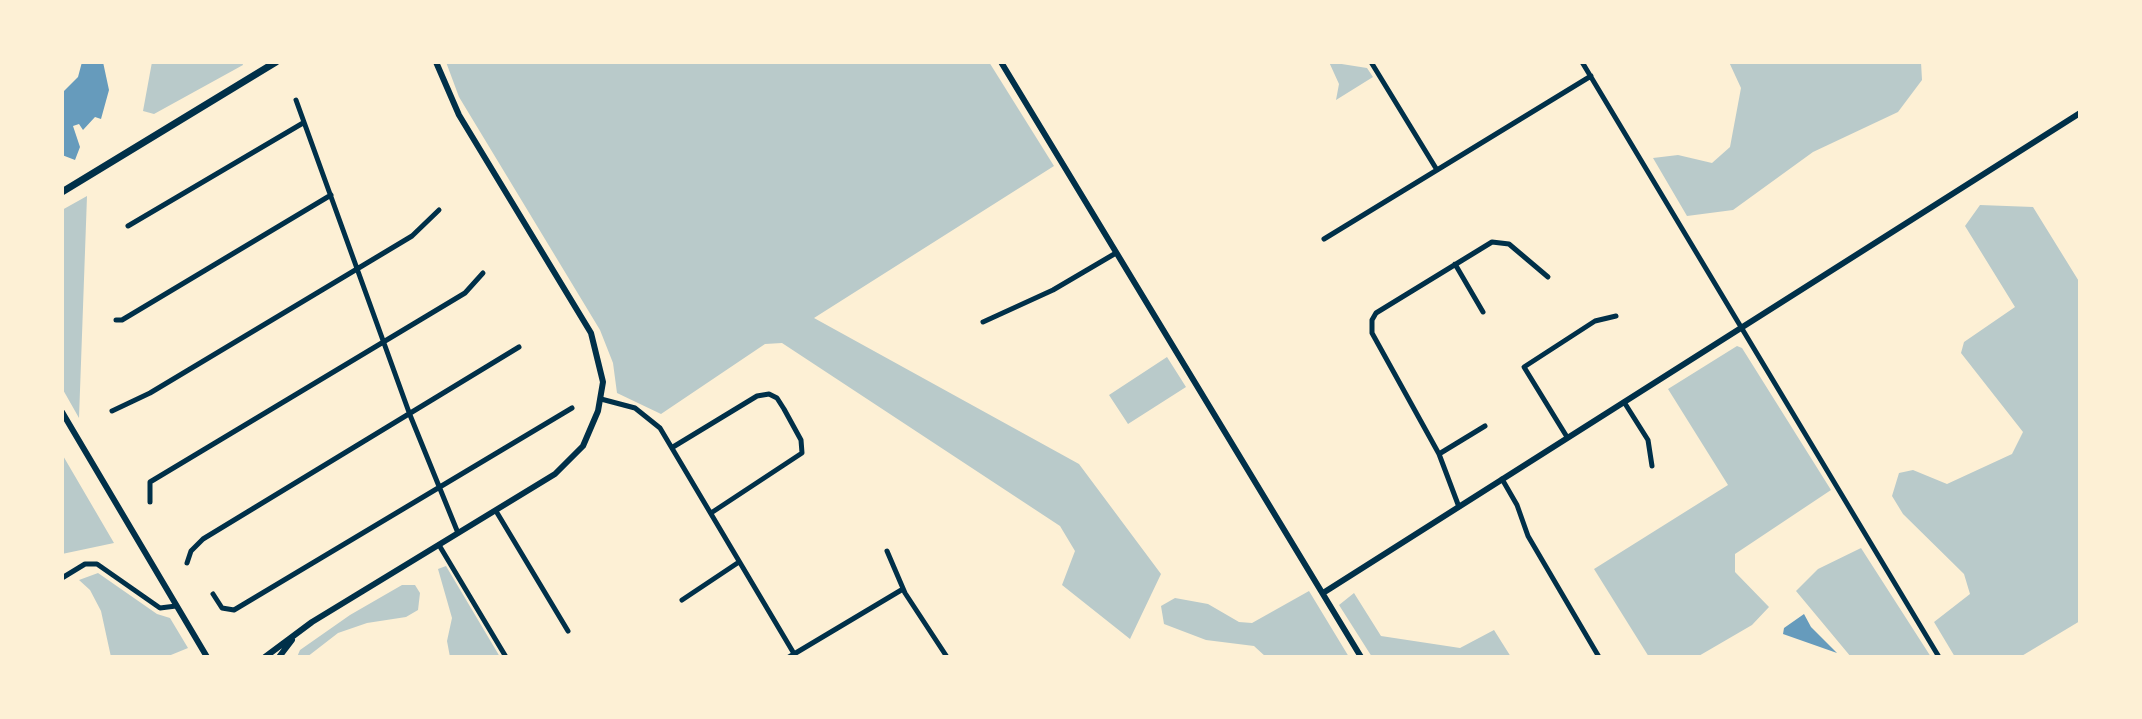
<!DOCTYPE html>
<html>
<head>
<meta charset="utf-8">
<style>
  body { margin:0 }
  #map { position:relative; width:2142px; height:719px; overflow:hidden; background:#fdf0d5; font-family:"DejaVu Sans",sans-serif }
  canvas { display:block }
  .frame { position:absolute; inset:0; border:64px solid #fdf0d5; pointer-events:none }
</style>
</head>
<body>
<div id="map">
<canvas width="2142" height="719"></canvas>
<div class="frame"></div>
</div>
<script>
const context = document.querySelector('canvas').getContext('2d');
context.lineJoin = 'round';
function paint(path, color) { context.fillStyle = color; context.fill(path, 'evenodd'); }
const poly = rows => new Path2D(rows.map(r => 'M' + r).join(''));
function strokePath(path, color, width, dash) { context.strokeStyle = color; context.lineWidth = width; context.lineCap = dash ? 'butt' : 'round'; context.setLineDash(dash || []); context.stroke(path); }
paint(poly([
  [152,62,242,62,243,65,154,114,143,111],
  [446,62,989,62,1054,166,814,318,1079,464,1161,574,1130,639,1062,585,1075,551,1060,526,782,343,765,344,661,414,617,393,613,363,600,330,459,97],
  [1329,62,1367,68,1373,77,1336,100,1339,84],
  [1729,62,1921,62,1922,80,1898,112,1813,152,1733,210,1687,216,1653,158,1678,155,1712,163,1730,147,1741,88],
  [87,196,79,418,62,388,62,210],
  [1980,205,2033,207,2080,283,2080,621,2020,657,1955,657,1934,622,1970,594,1964,574,1903,514,1892,496,1899,473,1913,470,1947,484,2012,454,2023,432,1961,353,1964,342,2015,307,1965,226],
  [1737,346,1742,348,1831,490,1735,554,1735,572,1769,607,1752,625,1697,657,1649,657,1594,569,1728,485,1668,389],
  [1167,357,1186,387,1128,424,1109,395],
  [62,454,114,543,62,554],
  [1861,548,1931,657,1851,657,1796,591,1818,569],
  [446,566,500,657,450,657,447,641,452,618,438,569],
  [98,573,157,614,170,618,188,648,166,657,111,657,101,611,90,590,79,580],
  [402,585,415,585,420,593,418,610,406,617,367,623,338,633,307,657,297,657,300,650,350,615],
  [1309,591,1349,657,1266,657,1254,646,1206,640,1164,624,1161,606,1175,598,1208,604,1239,622,1252,623],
  [1354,593,1381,636,1460,648,1494,630,1511,657,1372,657,1339,605]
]), '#b9caca');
paint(poly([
  [82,62,103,62,109,90,101,119,95,117,83,130,79,124,73,126,80,147,75,160,62,155,62,93,78,77],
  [1804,614,1811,627,1837,653,1783,634,1784,628]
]), '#669bbc');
strokePath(poly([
  [1371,62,1437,170],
  [1582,62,1939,657],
  [296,100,410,415,458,533],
  [128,226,303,123],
  [1324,239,1591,76],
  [1455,264,1483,312],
  [116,320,122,320,331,195],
  [983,322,1053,290,1116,253],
  [601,399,635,408,660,428,796,657],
  [1624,402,1648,440,1652,466],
  [112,411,150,393,357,269,412,236,439,210],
  [1567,437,1524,367,1595,321,1616,316],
  [673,447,757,396,769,394,777,398,784,409,801,440,802,453,711,513],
  [1439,454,1485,426],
  [1502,479,1517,505,1528,536,1599,657],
  [150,502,150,482,465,293,483,273],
  [1459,507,1439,454,1372,333,1372,320,1376,313,1492,242,1509,244,1548,277],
  [496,511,568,631],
  [439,545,506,657],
  [887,551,905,593,947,657],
  [187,563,191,551,203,539,519,347],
  [62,578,85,564,97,564,160,608,176,606],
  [213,594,222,608,234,610,572,408],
  [682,600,739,562],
  [789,657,903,589]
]), '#003049', 5);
strokePath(poly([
  [1001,62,1361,657],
  [62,412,207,657],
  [1323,593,2080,113],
  [265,657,312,622,555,474,583,446,598,411,603,382,591,333,459,115,436,62],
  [279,657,292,640]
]), '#003049', 6);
strokePath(poly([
  [62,192,276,62]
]), '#003049', 7);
</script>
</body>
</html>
